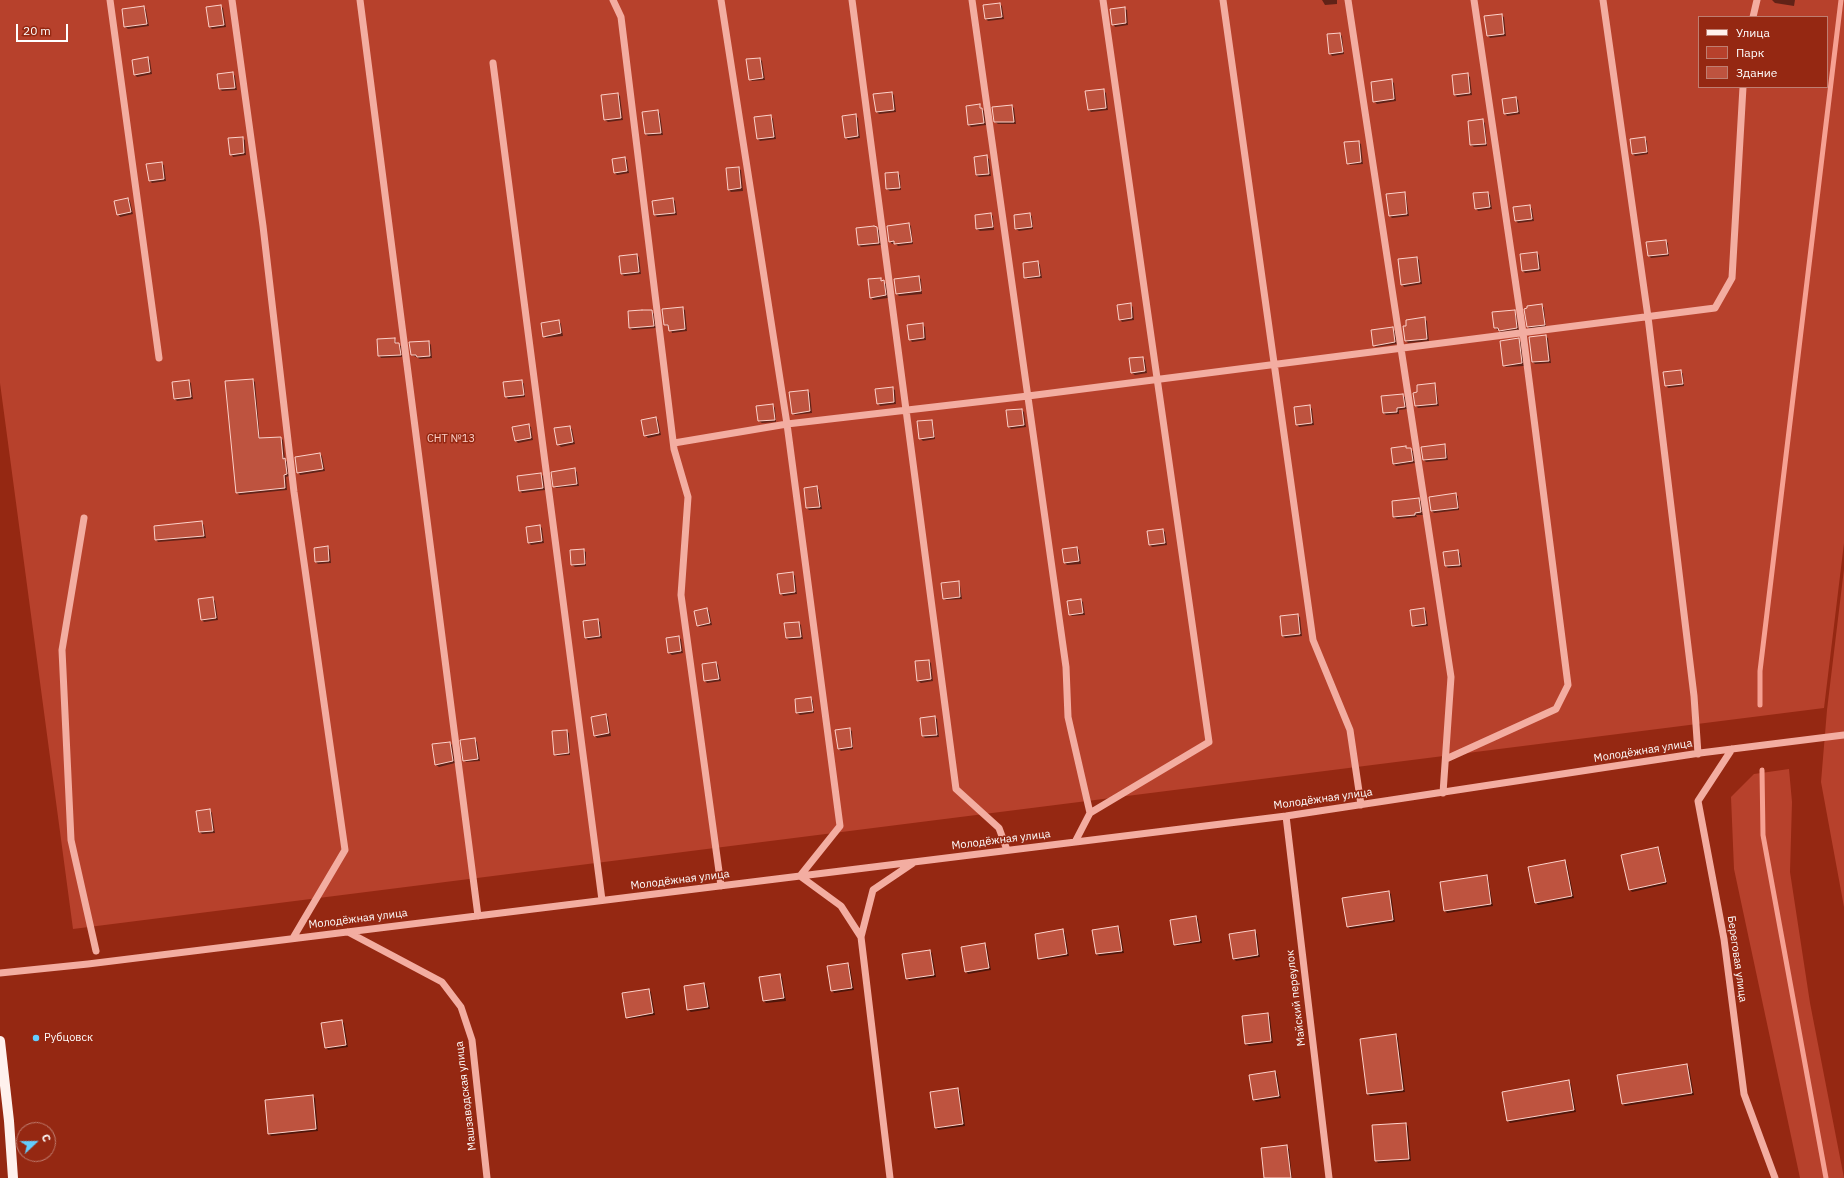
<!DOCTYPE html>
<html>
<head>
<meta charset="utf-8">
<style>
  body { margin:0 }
  #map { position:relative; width:1844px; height:1178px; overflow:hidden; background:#952812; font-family:"IBM Plex Sans",sans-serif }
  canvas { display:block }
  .legend { position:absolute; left:1698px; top:16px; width:130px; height:72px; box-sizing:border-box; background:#952812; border:1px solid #bf7e71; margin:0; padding:5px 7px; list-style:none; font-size:12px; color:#fff }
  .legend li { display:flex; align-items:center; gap:8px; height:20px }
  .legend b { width:20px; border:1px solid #bf7e71 }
  .north { position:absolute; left:16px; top:1122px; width:40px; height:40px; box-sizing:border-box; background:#952812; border:1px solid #bf7e71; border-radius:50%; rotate:68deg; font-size:11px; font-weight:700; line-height:16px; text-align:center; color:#fff }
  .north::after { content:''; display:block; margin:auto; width:14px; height:18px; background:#63ceff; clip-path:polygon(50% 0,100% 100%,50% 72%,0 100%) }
  .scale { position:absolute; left:16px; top:24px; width:52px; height:18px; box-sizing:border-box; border:2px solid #fff; border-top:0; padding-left:5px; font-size:12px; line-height:14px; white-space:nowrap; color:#fff; -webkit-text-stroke:3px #952812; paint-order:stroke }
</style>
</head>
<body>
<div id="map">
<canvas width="1844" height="1178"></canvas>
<ul class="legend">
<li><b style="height:5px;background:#fff1ed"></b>Улица</li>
<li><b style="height:11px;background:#b7412c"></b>Парк</li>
<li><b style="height:11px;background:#be533f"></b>Здание</li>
</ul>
<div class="north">С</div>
<div class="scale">20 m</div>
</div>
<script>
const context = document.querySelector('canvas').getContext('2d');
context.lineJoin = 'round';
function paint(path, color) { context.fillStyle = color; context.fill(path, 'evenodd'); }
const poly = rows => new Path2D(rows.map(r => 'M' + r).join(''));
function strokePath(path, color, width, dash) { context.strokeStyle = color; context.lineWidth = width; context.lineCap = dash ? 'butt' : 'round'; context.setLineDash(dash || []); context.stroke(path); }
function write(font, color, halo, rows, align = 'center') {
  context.font = font + ' "IBM Plex Sans",sans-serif'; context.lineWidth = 3; context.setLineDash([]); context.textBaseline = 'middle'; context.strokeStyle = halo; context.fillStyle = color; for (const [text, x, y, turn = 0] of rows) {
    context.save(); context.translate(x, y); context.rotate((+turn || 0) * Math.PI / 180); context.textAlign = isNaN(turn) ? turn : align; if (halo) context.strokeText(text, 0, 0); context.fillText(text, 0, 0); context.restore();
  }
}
paint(poly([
  [0,0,1844,0,1844,543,1824,708,73,929,0,383],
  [1699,17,1827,17,1827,87,1699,87],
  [1844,569,1844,907,1821,782,1827,710],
  [1789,769,1792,802,1790,872,1810,1003,1844,1178,1800,1178,1734,869,1731,797,1754,774]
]), '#b7412c');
paint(poly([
  [1322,0,1337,0,1337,4,1325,5],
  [1772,0,1795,0,1794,6,1775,3],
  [1000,4,1002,6,1004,19,988,21,986,19],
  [221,6,223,8,226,27,212,29,210,27],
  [144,7,146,10,149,26,128,29,125,27,123,10],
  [1124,8,1127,10,1128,25,1115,27,1113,24],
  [1501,15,1504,17,1506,36,1490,38,1488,36],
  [1340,34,1342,36,1344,54,1332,56,1330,53],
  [147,58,150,60,152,74,137,77,135,75],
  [760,59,762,61,765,80,752,81,750,79],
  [233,73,235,76,237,90,222,91,220,89],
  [1467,74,1470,77,1472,95,1457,97,1455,95],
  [1391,80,1394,83,1396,101,1377,104,1374,101],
  [1103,90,1106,93,1108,110,1091,112,1088,109],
  [892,93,894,95,896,112,879,114,877,112,875,95],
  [618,94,620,96,623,120,608,122,605,120,602,95],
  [1516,98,1518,100,1520,114,1507,116,1505,113],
  [979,105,984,111,986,125,971,127,969,125],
  [1012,106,1014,108,1016,124,998,124,995,122],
  [658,111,660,114,663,135,648,136,646,134],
  [855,115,858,118,860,138,848,140,846,137],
  [771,116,773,119,776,139,760,141,758,139],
  [1482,120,1485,123,1487,146,1474,147,1471,145,1469,122],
  [242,138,245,140,246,155,233,157,231,154],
  [1644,138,1647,141,1648,154,1635,156,1633,154],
  [1358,142,1361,144,1363,164,1350,165,1348,163],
  [986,156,989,159,991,176,979,177,976,175],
  [625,158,627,160,629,173,617,175,615,173],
  [161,163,164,165,166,181,152,183,150,181],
  [738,168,741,170,743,191,731,192,729,190],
  [897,173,900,175,901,190,890,191,887,189],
  [1404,193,1406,195,1409,216,1392,218,1390,216],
  [1488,193,1490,195,1492,209,1478,211,1476,208,1475,194],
  [128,199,130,201,133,214,120,217,118,214],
  [673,199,675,201,677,215,657,217,655,215],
  [1530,206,1532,209,1534,221,1518,223,1516,221],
  [991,214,993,216,994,230,980,231,977,229,976,216],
  [1029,214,1032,216,1033,229,1019,231,1016,229],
  [909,224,911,226,913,244,898,246,895,243,892,244,890,241],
  [876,228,879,230,881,245,861,247,859,245],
  [1666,241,1668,243,1669,256,1651,258,1649,256],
  [1537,253,1539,255,1541,271,1525,273,1523,271],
  [637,255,639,257,641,274,624,276,622,274],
  [1417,258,1419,260,1422,284,1404,287,1402,284],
  [1038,262,1040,265,1042,278,1028,279,1025,277],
  [918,277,921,279,922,294,899,296,897,294],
  [880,279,886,284,888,298,873,300,871,297],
  [1130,304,1133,307,1134,320,1122,322,1120,319],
  [1542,305,1544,308,1546,327,1530,329,1528,327],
  [682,308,685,310,687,331,672,333,670,327,665,325],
  [652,311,654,314,656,328,632,330,630,327],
  [1514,311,1516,313,1519,330,1502,333,1495,328],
  [1424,318,1427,321,1429,341,1408,343,1406,341],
  [559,321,561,324,563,336,546,338,544,336],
  [922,324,925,327,926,340,912,342,910,339],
  [1392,328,1395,331,1397,344,1376,347,1374,345],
  [1545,336,1548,338,1551,363,1535,364,1533,362],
  [395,339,397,344,401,346,402,357,381,358,379,355],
  [1518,339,1521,342,1524,366,1506,367,1504,365],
  [429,342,431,345,432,358,420,359,412,355],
  [1143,358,1145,360,1147,373,1135,375,1132,373],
  [1681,371,1683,374,1684,386,1668,388,1666,385],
  [253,380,255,382,260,439,281,438,283,440,285,459,287,462,289,476,286,477,287,490,239,495,237,492],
  [189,381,191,383,193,399,177,401,175,399],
  [522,381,524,384,525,397,508,399,506,396],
  [1434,384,1436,387,1439,406,1418,408,1416,406],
  [892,388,895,390,896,404,880,406,878,403],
  [808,391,810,393,812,413,795,415,793,413],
  [1402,395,1405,397,1407,409,1399,410,1399,414,1386,415,1384,413],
  [773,405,775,408,776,422,762,423,759,421,758,407],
  [1310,406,1312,409,1314,425,1299,427,1297,424],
  [1022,410,1024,412,1026,427,1011,429,1009,427],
  [656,418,658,420,661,435,648,438,645,435],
  [931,421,933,423,935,439,923,441,920,438],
  [528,425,531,427,533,440,518,443,516,441,513,428],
  [569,427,572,429,575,444,561,447,558,444],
  [1444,445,1446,447,1448,460,1426,462,1424,460],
  [1405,447,1413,451,1415,463,1396,466,1393,463],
  [320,454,322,456,325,471,300,475,298,472],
  [574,469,577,472,579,486,556,488,554,486],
  [541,474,543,476,545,490,522,493,520,490],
  [817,488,819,490,822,509,809,510,807,508,805,489],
  [1455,494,1458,496,1459,510,1434,513,1432,511,1430,498],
  [1418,499,1421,501,1423,515,1416,515,1417,517,1397,519,1394,517,1393,502],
  [202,523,204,525,206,538,158,542,156,539],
  [540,526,542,528,544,543,531,545,529,543,527,528],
  [1163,530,1165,532,1167,545,1152,547,1150,545],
  [328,547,330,550,331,563,318,564,316,562,315,549],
  [1077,548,1079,550,1081,564,1067,565,1065,563],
  [583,550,586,552,586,566,575,567,572,565],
  [1458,551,1460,554,1462,567,1448,568,1446,566],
  [793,573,795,576,797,594,783,596,781,593],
  [958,582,960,585,962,599,946,600,944,598],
  [212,598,215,601,218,620,204,622,202,620],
  [1081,600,1083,602,1085,615,1072,616,1069,614],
  [707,609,709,611,712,625,700,627,697,625],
  [1424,609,1426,611,1428,626,1416,627,1413,625],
  [1297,615,1300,617,1302,636,1285,638,1283,636,1281,617],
  [598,620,600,622,602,638,588,640,586,638],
  [799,623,801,625,803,639,789,640,787,638,785,624],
  [678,637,681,639,683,653,672,655,669,653,667,639],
  [929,661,931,663,933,681,921,683,918,681],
  [716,663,718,665,721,681,707,683,705,681],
  [811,698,813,701,814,713,800,715,797,713],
  [606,715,608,717,611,736,597,738,595,736],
  [935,717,937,719,939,737,925,738,923,736,921,719],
  [849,729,852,731,853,749,841,751,838,748],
  [566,731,569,733,570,755,557,756,555,754],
  [474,739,477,742,480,761,466,762,464,760],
  [450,743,452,745,455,763,439,767,436,765,433,745],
  [210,810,212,813,215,833,202,834,200,832],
  [1658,848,1660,851,1667,884,1632,892,1630,889],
  [1565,862,1567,864,1574,898,1538,905,1536,902],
  [1486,876,1488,878,1493,906,1447,913,1445,911,1441,883],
  [1389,892,1391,894,1395,922,1350,929,1348,926],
  [1196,917,1198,919,1202,943,1177,946,1175,944],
  [1118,927,1120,929,1124,953,1099,956,1097,954,1093,930],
  [1063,930,1065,933,1069,956,1042,960,1039,958],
  [1254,931,1257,934,1260,957,1236,961,1234,959],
  [985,944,987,947,991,970,968,974,966,971],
  [930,951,932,953,936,977,909,981,907,978],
  [848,964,850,967,854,990,834,993,832,990],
  [780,975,782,977,786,1001,766,1003,764,1001,761,977],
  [704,984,706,986,710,1009,691,1012,688,1010,685,986],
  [649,990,651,992,655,1015,629,1019,627,1017],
  [1268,1014,1270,1017,1273,1043,1249,1046,1246,1044],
  [342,1021,344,1023,348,1047,328,1050,326,1047],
  [1396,1035,1398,1038,1405,1092,1370,1096,1368,1094],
  [1687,1065,1689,1067,1694,1095,1625,1106,1623,1104,1618,1076],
  [1275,1072,1277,1074,1281,1098,1256,1102,1254,1100],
  [1569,1082,1571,1084,1576,1112,1510,1123,1508,1121,1503,1092],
  [958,1089,960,1091,965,1126,938,1130,936,1127],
  [312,1096,315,1098,318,1131,271,1136,269,1133],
  [1406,1124,1408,1126,1411,1161,1378,1163,1376,1160],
  [1286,1146,1289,1149,1292,1178,1266,1178]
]), '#0007');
strokePath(poly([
  [1760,705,1760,671,1841,0],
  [1762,770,1763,835,1826,1178]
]), '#f6a193', 5);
const building = poly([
  [1000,3,1002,17,985,19,983,5,1000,3],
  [221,5,224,25,209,27,206,7,221,5],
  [144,6,147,24,124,27,122,9,144,6],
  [1125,7,1126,23,1112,25,1110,9,1125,7],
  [1502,14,1504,34,1487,36,1484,16,1502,14],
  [1340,33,1343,52,1329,54,1327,34,1340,33],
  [148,57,150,72,134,75,132,60,148,57],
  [760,58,763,78,749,80,746,59,760,58],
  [233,72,235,88,219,89,217,74,233,72],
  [1468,73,1470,93,1454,95,1452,75,1468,73],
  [1392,79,1394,99,1373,102,1371,82,1392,79],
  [1104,89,1106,108,1088,110,1085,91,1104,89],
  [892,92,894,110,876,112,873,94,892,92],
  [618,93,621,118,604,120,601,95,618,93],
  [1516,97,1518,112,1504,114,1502,99,1516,97],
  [980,104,980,108,982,108,984,123,968,125,966,106,980,104],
  [1012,105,1014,122,994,122,992,107,1012,105],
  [658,110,661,133,645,134,642,112,658,110],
  [856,114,858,136,845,138,842,116,856,114],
  [771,115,774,137,757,139,754,117,771,115],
  [1483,119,1486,144,1470,145,1468,121,1483,119],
  [243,137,244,153,230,155,228,138,243,137],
  [1645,137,1647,152,1632,154,1630,139,1645,137],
  [1359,141,1361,162,1347,164,1344,142,1359,141],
  [987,155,989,174,976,175,974,157,987,155],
  [625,157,627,171,614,173,612,159,625,157],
  [162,162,164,179,149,181,146,164,162,162],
  [739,167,741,188,728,190,726,168,739,167],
  [898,172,900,188,886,189,885,173,898,172],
  [1405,192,1407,214,1389,216,1386,194,1405,192],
  [1488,192,1490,207,1475,209,1473,193,1488,192],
  [128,198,131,212,117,215,114,201,128,198],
  [673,198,675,213,654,215,652,201,673,198],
  [1530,205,1532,219,1515,221,1513,207,1530,205],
  [991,213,993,227,976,229,975,215,991,213],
  [1030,213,1032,227,1015,229,1014,215,1030,213],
  [909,223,912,242,894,244,894,241,889,242,887,226,909,223],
  [874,226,877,227,879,243,858,245,856,228,874,226],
  [1666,240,1668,254,1648,256,1646,242,1666,240],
  [1537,252,1539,269,1522,271,1520,254,1537,252],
  [637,254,639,272,621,274,619,256,637,254],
  [1417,257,1420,282,1401,285,1398,259,1417,257],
  [1038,261,1040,276,1024,278,1023,263,1038,261],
  [919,276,921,291,896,294,894,279,919,276],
  [881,278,881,281,884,280,886,295,870,298,868,279,881,278],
  [1131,303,1132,318,1119,320,1117,305,1131,303],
  [1542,304,1545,325,1527,327,1524,309,1527,308,1527,306,1542,304],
  [683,307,685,329,669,331,668,325,664,325,662,309,683,307],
  [642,310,652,310,654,326,629,328,628,311,642,310],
  [1515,310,1517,328,1499,331,1498,328,1494,328,1492,312,1515,310],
  [1425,317,1427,339,1405,341,1403,326,1406,326,1406,320,1425,317],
  [559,320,561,333,543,337,541,323,559,320],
  [923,323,924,338,909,340,907,325,923,323],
  [1393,327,1395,342,1373,346,1371,330,1393,327],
  [1546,335,1549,361,1532,362,1529,337,1546,335],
  [395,338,395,343,399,343,401,355,378,356,377,339,395,338],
  [1519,338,1522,363,1503,366,1500,341,1519,338],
  [429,341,430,356,417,357,416,355,411,355,409,342,429,341],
  [1143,357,1145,371,1131,373,1129,358,1143,357],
  [1681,370,1683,384,1665,386,1663,372,1681,370],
  [253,379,259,438,281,437,283,459,285,458,287,474,284,475,285,488,236,493,225,381,253,379],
  [189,380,191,397,174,399,172,382,189,380],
  [522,380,524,395,505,397,503,382,522,380],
  [1435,383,1437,404,1415,406,1413,393,1417,392,1417,385,1435,383],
  [893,387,894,402,877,404,875,389,893,387],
  [808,390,810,411,792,414,789,392,808,390],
  [1403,394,1405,407,1397,408,1397,412,1383,413,1381,396,1403,394],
  [773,404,775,420,758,421,756,406,773,404],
  [1310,405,1312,423,1296,425,1294,407,1310,405],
  [1022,409,1024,425,1008,427,1006,410,1022,409],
  [656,417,659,433,644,436,641,420,656,417],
  [932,420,934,437,919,439,917,421,932,420],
  [529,424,531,438,515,441,512,427,529,424],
  [570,426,573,442,557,445,554,428,570,426],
  [1445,444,1446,458,1423,460,1421,447,1445,444],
  [1406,446,1406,448,1411,448,1413,461,1393,464,1391,448,1406,446],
  [320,453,323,469,297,473,295,457,320,453],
  [575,468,577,484,553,487,551,472,575,468],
  [541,473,543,488,519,491,517,476,541,473],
  [817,486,820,507,806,508,804,488,817,486],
  [1456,493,1458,508,1431,511,1429,497,1456,493],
  [1419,498,1421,512,1415,513,1415,515,1393,517,1392,501,1419,498],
  [202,521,204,536,155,540,154,526,202,521],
  [540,525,542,541,528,543,526,527,540,525],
  [1163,529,1165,543,1149,545,1147,531,1163,529],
  [328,546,329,561,315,562,314,548,328,546],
  [1077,547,1079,561,1064,563,1062,549,1077,547],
  [584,549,585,564,571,565,570,550,584,549],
  [1458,550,1460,565,1445,566,1443,552,1458,550],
  [793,572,795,592,780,594,777,574,793,572],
  [959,581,960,597,943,599,941,583,959,581],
  [213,597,216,618,201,620,198,599,213,597],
  [1081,599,1083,613,1069,615,1067,601,1081,599],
  [707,608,710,623,697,626,694,611,707,608],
  [1424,608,1426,624,1412,626,1410,610,1424,608],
  [1298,614,1300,634,1282,636,1280,616,1298,614],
  [598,619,600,636,585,638,583,621,598,619],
  [799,622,801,637,786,638,784,623,799,622],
  [679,636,681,651,668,653,666,638,679,636],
  [929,660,931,679,917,681,915,661,929,660],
  [716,662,719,679,704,681,702,664,716,662],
  [811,697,813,711,796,713,795,699,811,697],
  [606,714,609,733,594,736,591,717,606,714],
  [935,716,937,735,922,736,920,718,935,716],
  [850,728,852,747,838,749,835,730,850,728],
  [567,730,569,753,554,755,552,731,567,730],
  [475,738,478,759,463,761,460,740,475,738],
  [450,742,453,761,435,765,432,744,450,742],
  [210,809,213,831,199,832,196,811,210,809],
  [1658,847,1666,882,1629,890,1621,855,1658,847],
  [1565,860,1572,896,1535,903,1528,867,1565,860],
  [1487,875,1491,904,1444,911,1440,882,1487,875],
  [1389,891,1393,920,1347,927,1342,898,1389,891],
  [1196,916,1200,941,1174,945,1170,920,1196,916],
  [1118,926,1122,951,1096,954,1092,930,1118,926],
  [1063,929,1067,954,1038,959,1035,934,1063,929],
  [1255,930,1258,955,1233,959,1229,934,1255,930],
  [985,943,989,968,965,972,961,947,985,943],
  [930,950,934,975,906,979,902,954,930,950],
  [848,963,852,988,831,991,827,966,848,963],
  [780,974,784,998,763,1001,759,977,780,974],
  [704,983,708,1007,687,1010,684,986,704,983],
  [649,989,653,1013,626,1018,622,993,649,989],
  [1268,1013,1271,1041,1245,1044,1242,1016,1268,1013],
  [342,1020,346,1045,325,1048,321,1023,342,1020],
  [1396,1034,1403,1090,1367,1094,1360,1039,1396,1034],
  [1687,1064,1692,1093,1622,1104,1617,1075,1687,1064],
  [1275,1071,1279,1096,1253,1100,1249,1075,1275,1071],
  [1569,1080,1574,1110,1507,1121,1502,1092,1569,1080],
  [958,1088,963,1124,935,1128,930,1092,958,1088],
  [313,1095,316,1129,268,1134,265,1100,313,1095],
  [1406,1123,1409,1159,1375,1161,1372,1125,1406,1123],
  [1287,1145,1291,1178,1264,1178,1261,1148,1287,1145]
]);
paint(building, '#be533f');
strokePath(building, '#fdd1c9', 1);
strokePath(poly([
  [110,0,159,358],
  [232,0,263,226,294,492,345,850,293,938],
  [360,0,478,916],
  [613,0,621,17,674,449,688,497,681,595,721,886],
  [721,0,787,424,840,826,800,876,841,906,861,937],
  [852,0,956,789,999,828,1007,850],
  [972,0,1066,667,1068,717,1090,813],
  [1223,0,1313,640,1350,730,1361,805],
  [1348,0,1451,677,1443,793],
  [1603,0,1648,317,1694,696,1698,754],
  [1753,17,1757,0],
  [493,63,602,900],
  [674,443,787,424,1028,396,1715,308,1732,278,1743,87],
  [84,518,62,650,71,840,96,951],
  [1732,749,1698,801,1724,939,1744,1094,1775,1178],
  [1446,759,1556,709,1568,685,1523,333,1474,0],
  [1286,816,1329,1178],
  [1075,842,1090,813,1209,742,1103,0],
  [348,932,442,982,461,1007,472,1040,487,1178],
  [0,973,88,964,1286,816,1700,753,1844,735],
  [890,1178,861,937,873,890,913,863]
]), '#f3ada1', 7);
strokePath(poly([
  [0,1041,9,1121,13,1178]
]), '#fff1ed', 10);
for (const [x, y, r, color] of [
  [36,1038,4,"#63ceff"]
]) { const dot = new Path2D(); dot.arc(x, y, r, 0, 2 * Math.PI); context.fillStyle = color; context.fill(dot); strokePath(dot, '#952812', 1.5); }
write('11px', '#fdd1c9', '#952812', [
  ["СНТ №13",451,439]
]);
write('11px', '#fff', '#952812', [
  ["Молодёжная улица",1643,751,-9],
  ["Молодёжная улица",1323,799,-8],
  ["Молодёжная улица",1001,840,-7],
  ["Молодёжная улица",680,880,-7],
  ["Молодёжная улица",358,919,-7],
  ["Береговая улица",1737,959,82],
  ["Майский переулок",1296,998,-97],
  ["Машзаводская улица",466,1096,-97]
]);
write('11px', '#fff', '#952812', [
  ["Рубцовск",44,1038]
], 'left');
</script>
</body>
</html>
